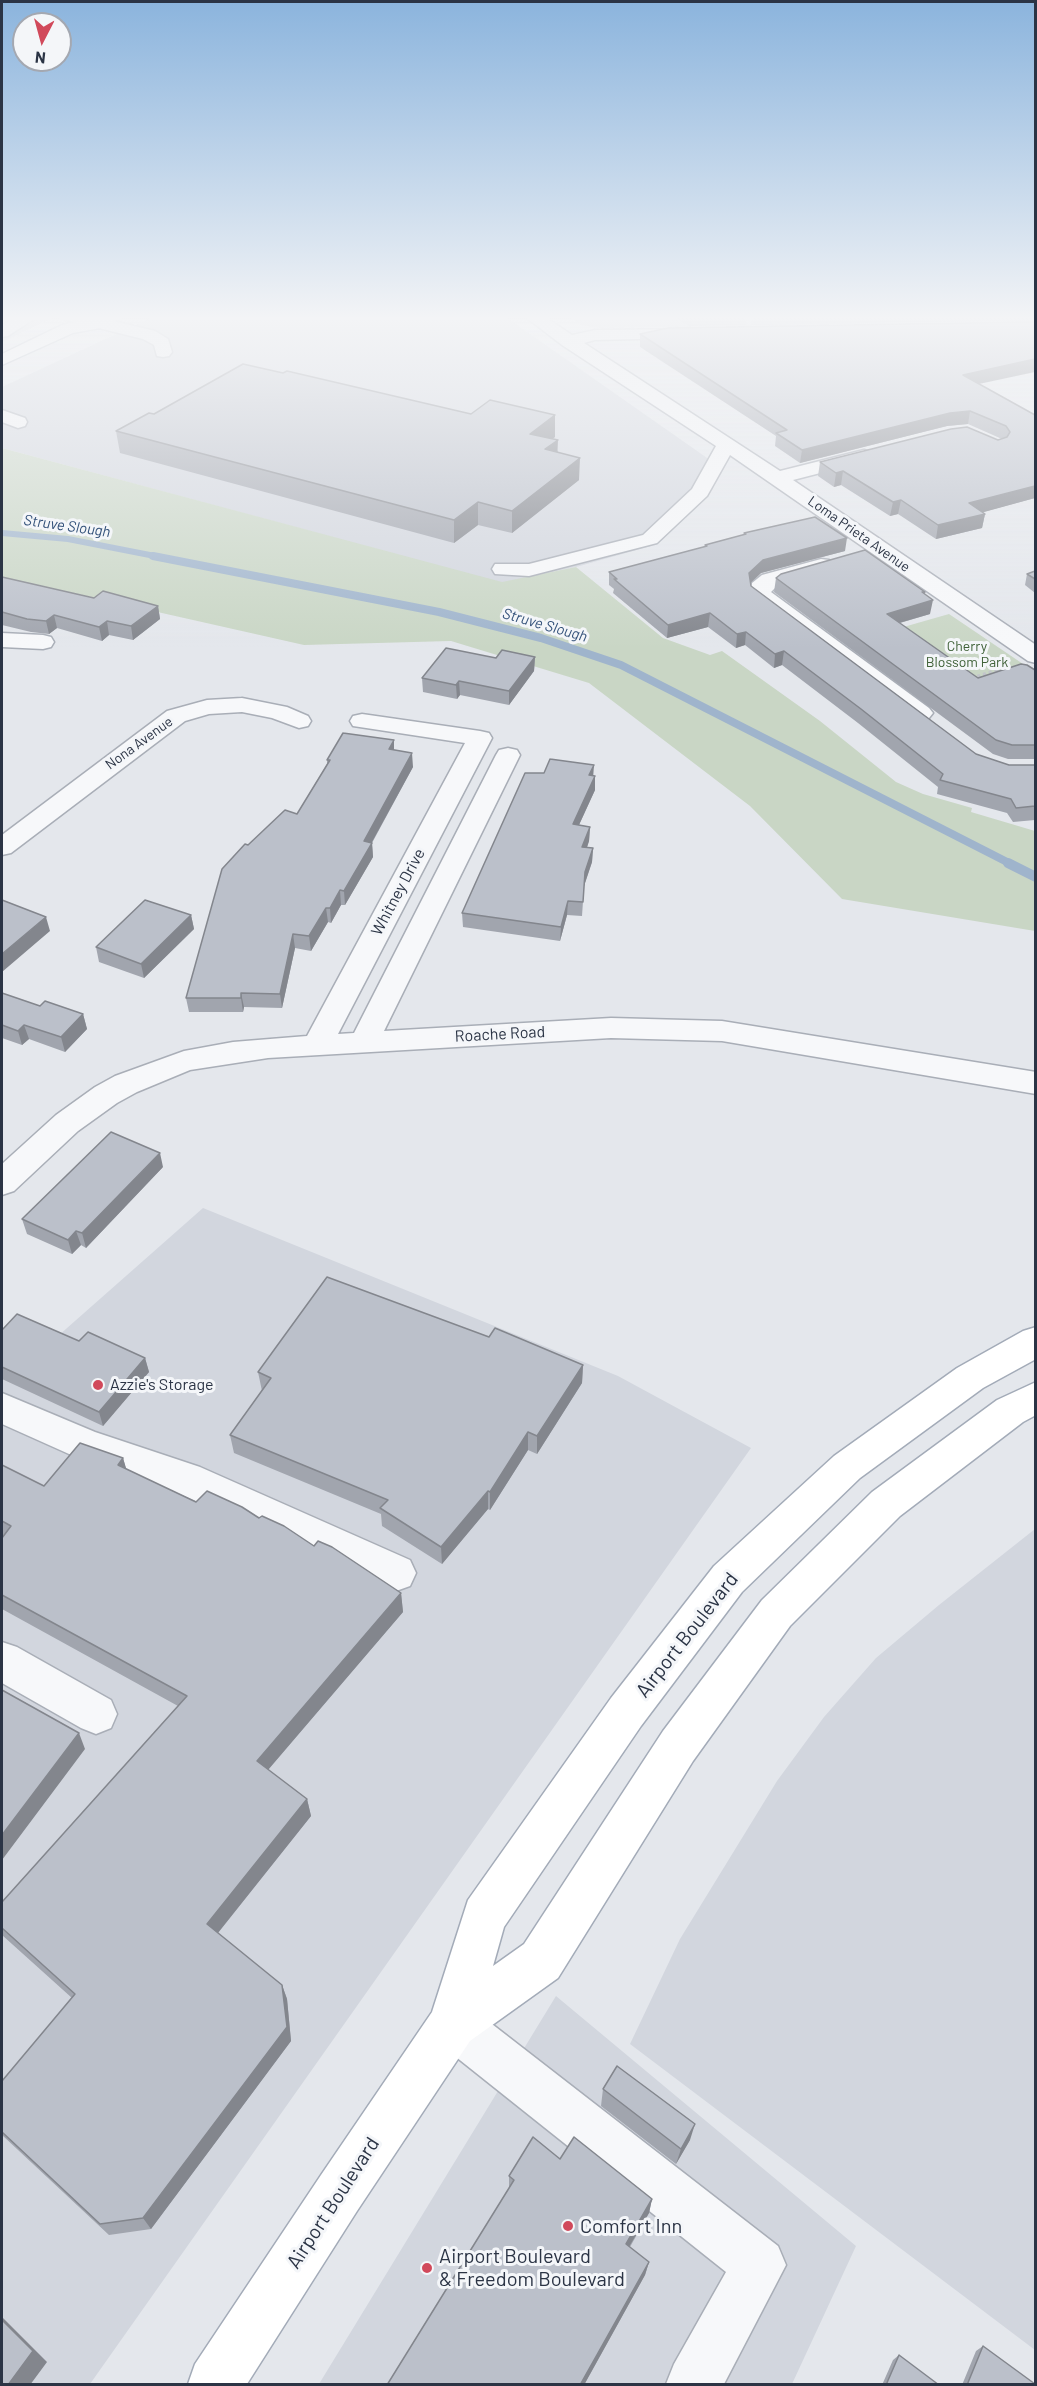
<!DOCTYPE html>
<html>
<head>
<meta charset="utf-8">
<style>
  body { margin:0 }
  #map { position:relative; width:1037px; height:2386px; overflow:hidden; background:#e4e7ec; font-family:Barlow,sans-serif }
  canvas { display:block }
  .frame { position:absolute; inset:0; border:3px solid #2b3445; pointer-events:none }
  .north { position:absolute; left:12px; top:12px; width:60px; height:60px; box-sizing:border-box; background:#f4f6f9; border:2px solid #a4a8b1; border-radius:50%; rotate:186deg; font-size:16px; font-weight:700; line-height:24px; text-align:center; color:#2b3445 }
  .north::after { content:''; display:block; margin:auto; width:21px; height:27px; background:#d1495b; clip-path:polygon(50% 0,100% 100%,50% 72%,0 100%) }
</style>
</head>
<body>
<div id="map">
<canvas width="1037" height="2386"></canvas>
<div class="frame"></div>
<div class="north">N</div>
</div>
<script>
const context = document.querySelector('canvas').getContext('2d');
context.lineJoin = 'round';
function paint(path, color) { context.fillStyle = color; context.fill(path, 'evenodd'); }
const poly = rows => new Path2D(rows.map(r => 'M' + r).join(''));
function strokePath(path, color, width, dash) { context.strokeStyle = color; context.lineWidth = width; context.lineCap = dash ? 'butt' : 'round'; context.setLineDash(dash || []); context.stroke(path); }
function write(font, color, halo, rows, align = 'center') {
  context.font = font + ' Barlow,sans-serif'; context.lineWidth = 6; context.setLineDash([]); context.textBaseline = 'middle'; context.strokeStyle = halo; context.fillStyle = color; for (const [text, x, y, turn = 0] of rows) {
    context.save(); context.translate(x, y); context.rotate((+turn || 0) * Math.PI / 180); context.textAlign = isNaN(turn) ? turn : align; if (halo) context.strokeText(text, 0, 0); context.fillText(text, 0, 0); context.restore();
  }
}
paint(poly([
  [2,315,59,315,2,342],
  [157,315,503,315,720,467,651,546,576,567,502,583,2,448,2,387],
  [565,315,1035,315,1036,322,599,328,582,325],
  [203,1208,618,1376,751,1448,90,2384,2,2384,2,1355,24,1366],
  [1035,1529,1035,2350,630,2044,680,1939,777,1781,824,1717,876,1658,939,1605],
  [556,1996,856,2246,792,2384,319,2384]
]), '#d2d6de');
paint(poly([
  [2,448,502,582,576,567,663,638,710,655,722,651,820,721,896,782,923,794,972,808,971,812,1035,831,1035,931,842,899,750,806,589,683,451,641,304,645,2,577],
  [949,614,1026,666,968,684,893,630]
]), '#c9d6c5');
strokePath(poly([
  [2,533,68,539,160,557]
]), '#9fb4cc', 6);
strokePath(poly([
  [153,556,439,612,541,638,621,665,1011,864]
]), '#9fb4cc', 8);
strokePath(poly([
  [1008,863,1036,877]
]), '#9fb4cc', 10);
const minor = poly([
  [20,315,40,315,8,336,2,337,2,325,20,315],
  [60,315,88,315,155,331,168,339,172,352,169,356,163,357,157,356,154,345,143,339,62,319,60,315],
  [523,315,542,315,572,335,595,330,692,329,694,333,692,337,686,338,595,340,584,343,780,471,864,450,871,452,874,456,871,460,793,480,1036,645,1036,663,1028,661,730,455,707,496,657,543,529,576,495,574,492,569,495,564,529,564,643,535,692,489,716,446,562,345,523,315],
  [2,410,25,418,27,422,25,426,18,428,2,422,2,410],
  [821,559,829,560,832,565,829,570,778,585,771,592,929,708,933,713,929,718,921,720,913,718,749,594,752,583,762,575,821,559],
  [2,633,43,635,51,637,54,642,51,647,43,649,2,647,2,633],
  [242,698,287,707,308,716,311,721,308,726,299,728,272,718,242,712,209,714,185,721,11,853,2,855,2,835,167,711,207,700,242,698],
  [362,714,480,731,489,733,492,738,338,1034,354,1033,496,755,499,750,508,748,517,750,520,755,384,1031,611,1018,722,1021,1036,1072,1036,1094,722,1041,611,1038,268,1058,190,1070,137,1092,117,1103,78,1131,14,1191,2,1195,2,1164,56,1115,95,1087,115,1076,184,1051,233,1042,307,1036,465,743,353,726,350,721,353,716,362,714],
  [2,1393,95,1432,200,1467,410,1560,416,1573,410,1586,396,1591,173,1491,69,1454,2,1424,2,1393],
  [2,1642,17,1647,111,1700,117,1714,111,1728,96,1734,81,1728,2,1683,2,1642],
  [453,2000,470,2007,778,2246,786,2265,724,2384,666,2384,674,2364,726,2272,436,2041,429,2024,436,2007,453,2000]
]);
const major = poly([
  [104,315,125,315,106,327,73,333,2,365,2,354,62,325,104,315],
  [1036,1327,1036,1359,983,1388,860,1478,742,1592,641,1726,504,1927,493,1966,524,1944,663,1731,762,1600,872,1492,997,1400,1036,1382,1036,1415,1023,1422,900,1516,790,1626,693,1761,558,1978,470,2041,357,2211,247,2384,188,2384,195,2364,321,2175,432,2012,468,1900,611,1698,714,1566,834,1456,957,1368,1023,1331,1036,1327]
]);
strokePath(minor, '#a9aeb7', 3);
strokePath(major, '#a3abb8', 3);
strokePath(poly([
  [972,675,975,677,997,670,987,656]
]), '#c2c5cb', 3, [3, 3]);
paint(minor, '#f7f8fa');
paint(major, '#fff');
paint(poly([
  [670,315,747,315,746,325,689,326],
  [752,315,1035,315,1035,320,751,325],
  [640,334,979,384,1035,415,1035,498,983,512,985,514,982,528,936,539,898,514,890,516,841,485,834,487,818,476,820,462,998,440,1002,439,968,424,947,426,800,463,775,446,776,436,640,347],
  [154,414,471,414,555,415,555,437,552,439,558,452,579,480,512,533,478,525,454,543,120,453,116,431],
  [744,533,845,551,761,573,751,583,751,586,976,754,1009,765,1035,765,1035,820,1013,822,1007,813,937,794,938,787,858,723,782,665,774,668,745,645,736,648,708,627,667,638,613,593,614,589,609,585,609,572,705,547,705,545,744,535],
  [1035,571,1035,593,1025,585,1027,574],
  [2,577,94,598,158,606,160,619,133,640,109,635,102,641,57,628,49,634,31,632,2,625],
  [776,578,925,592,924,594,930,614,900,623,978,678,1035,670,1035,759,1008,759,993,754,774,592],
  [535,657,534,671,509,705,460,695,457,699,423,692,422,678,496,658],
  [394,740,394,750,413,767,372,843,373,857,345,905,341,905,331,923,328,922,311,951,295,948,282,1008,244,1007,243,1012,189,1012,186,998,248,845,297,814,327,764,327,760],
  [594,776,595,776,595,790,579,825,590,827,589,841,587,848,593,848,592,862,584,886,582,916,567,915,560,941,463,927,462,913],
  [191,915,194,929,144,978,99,962,96,947],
  [2,993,40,1006,83,1014,87,1029,65,1052,29,1039,22,1045,2,1038],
  [163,1167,86,1248,81,1245,72,1254,27,1234,22,1219],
  [2,1330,79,1341,145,1358,149,1372,103,1426,2,1379],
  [489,1337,583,1365,582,1383,537,1454,528,1450,490,1510,488,1509,442,1564,382,1526,381,1514,234,1453,230,1435,262,1391,258,1372],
  [123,1458,126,1469,196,1502,259,1518,314,1546,401,1593,403,1612,268,1770,307,1799,311,1816,218,1933,282,1985,287,1999,291,2041,151,2229,109,2235,2,2135,2,2081,72,1998,2,1935,2,1902,178,1706,2,1609,2,1465,44,1486],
  [603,2089,690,2140,676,2164,601,2106],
  [560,2159,652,2199,649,2213,630,2247,649,2262,645,2275,584,2385,387,2385,509,2189,509,2176],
  [983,2346,1035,2385,962,2385,976,2351],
  [899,2355,939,2385,882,2385,893,2360]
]), '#a1a5ae');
paint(poly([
  [1035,359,1035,372,960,388,963,375],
  [970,411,968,424,947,426,800,463,802,450,950,413],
  [555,415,555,437,530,455,530,434],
  [558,440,557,462,545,449],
  [580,458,579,480,512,533,512,511],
  [843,471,841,485,834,487,836,473],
  [1035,486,1035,498,966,517,969,503],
  [901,500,898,514,890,516,893,502],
  [478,502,478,525,454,543,454,520],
  [985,514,982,528,936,539,938,525],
  [847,538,845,551,761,573,747,586,749,573,763,560],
  [922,592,925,592,923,603,933,600,930,614,885,627,887,614],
  [158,606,160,619,133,640,131,626],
  [710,613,708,627,667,638,668,625],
  [54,615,57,628,49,634,46,621],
  [107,621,109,635,102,641,99,627],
  [746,632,745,645,736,648,737,634],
  [784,651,782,665,774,668,775,654],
  [535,657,534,671,509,705,509,691],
  [459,681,460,695,457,699,456,685],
  [394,740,394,754,389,749],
  [412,753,413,767,367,851,372,843,373,857,345,905,344,891,364,841],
  [594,765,593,779,589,775],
  [595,776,595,790,573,838,573,824],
  [590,827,589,841,582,861,582,847],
  [593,848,592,862,584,886,582,916,585,872],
  [340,890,341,905,331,923,330,908],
  [568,901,567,915,560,941,561,927],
  [326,908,328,922,311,951,309,936],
  [191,915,194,929,144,978,141,964],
  [46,917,50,931,2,972,2,954],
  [293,934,295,948,282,1008,280,994],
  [241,993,244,1007,243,1012,241,998],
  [83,1014,87,1029,65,1052,61,1037],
  [24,1025,29,1039,22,1045,18,1031],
  [160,1153,163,1167,86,1248,82,1233],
  [76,1231,81,1245,72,1254,68,1240],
  [145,1358,149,1372,103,1426,99,1412],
  [583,1365,582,1383,537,1454,537,1436],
  [528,1432,528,1450,490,1510,490,1492],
  [123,1458,129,1478,118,1465],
  [488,1491,488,1509,442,1564,441,1547],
  [401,1593,403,1612,261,1778,257,1761],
  [79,1733,85,1749,2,1860,2,1835],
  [307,1799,311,1816,213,1939,207,1924],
  [282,1985,287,1999,291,2041,151,2229,143,2218],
  [695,2124,690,2140,676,2164,681,2149],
  [652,2199,649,2213,623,2257,626,2244],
  [649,2262,645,2275,584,2385,580,2385],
  [2,2317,47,2362,30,2385,8,2385]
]), '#83868d');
const building = poly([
  [1035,322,1035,359,963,375,1035,415,1035,486,969,503,985,514,938,525,901,500,893,502,843,471,836,473,820,462,951,429,967,427,998,440,1007,437,1010,432,1006,426,970,411,950,413,802,450,776,433,787,430,640,334,668,328,1035,322],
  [243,364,283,373,287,371,471,414,490,400,555,415,530,434,558,440,545,449,580,458,512,511,478,502,454,520,116,431,149,413,154,414,243,364],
  [815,517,847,538,763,560,749,573,751,586,976,754,1009,765,1035,765,1035,806,1016,808,1011,799,940,780,943,774,861,709,784,651,775,654,746,632,737,634,710,613,668,625,614,579,617,579,609,572,707,546,705,545,746,534,744,533,815,517],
  [865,550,925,592,922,592,933,600,887,614,978,678,1021,664,1027,665,1035,670,1035,745,1012,745,996,740,776,578,781,574,865,550],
  [1035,571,1035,579,1027,574,1035,571],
  [2,577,94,598,103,591,158,606,131,626,107,621,99,627,54,615,46,621,27,619,2,612,2,577],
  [446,648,496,658,502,650,535,657,509,691,459,681,456,685,422,678,446,648],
  [343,733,394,740,389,749,412,753,364,841,372,843,344,891,340,890,330,908,326,908,309,936,293,934,280,994,241,993,241,998,186,998,222,869,245,844,248,845,285,810,297,814,330,760,327,760,343,733],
  [550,759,594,765,589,775,595,776,573,824,590,827,582,847,593,848,585,872,583,902,568,901,561,927,462,913,525,773,544,773,550,759],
  [2,900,46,917,2,954,2,900],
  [145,900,191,915,141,964,96,947,145,900],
  [2,993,40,1006,45,1001,83,1014,61,1037,24,1025,18,1031,2,1025,2,993],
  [111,1132,160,1153,82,1233,76,1231,68,1240,22,1219,111,1132],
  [327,1277,489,1337,495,1328,583,1365,537,1436,528,1432,490,1492,488,1491,441,1547,380,1508,388,1500,230,1435,271,1378,258,1372,327,1277],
  [17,1314,79,1341,88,1332,145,1358,99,1412,2,1367,2,1330,17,1314],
  [80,1443,123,1458,118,1465,196,1502,207,1491,242,1507,259,1518,262,1516,284,1526,314,1546,318,1541,332,1547,401,1593,257,1761,307,1799,207,1924,282,1985,287,2027,143,2218,100,2224,2,2132,2,2081,75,1994,2,1928,2,1902,187,1696,2,1595,2,1538,11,1526,2,1521,2,1465,44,1486,80,1443],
  [2,1690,79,1733,2,1835,2,1690],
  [617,2066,695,2124,681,2149,603,2089,617,2066],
  [533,2137,560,2159,574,2137,652,2199,626,2244,649,2262,580,2385,387,2385,514,2180,509,2176,533,2137],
  [2,2320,33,2351,8,2385,2,2385,2,2320],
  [983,2346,1035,2384,1035,2385,967,2385,983,2346],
  [899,2355,939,2385,886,2385,899,2355]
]);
paint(building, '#bbc0ca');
strokePath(building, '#83868d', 1.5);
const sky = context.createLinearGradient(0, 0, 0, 649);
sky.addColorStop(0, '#8bb4dd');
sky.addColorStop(0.49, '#f3f4f6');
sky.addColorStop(1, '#f3f4f600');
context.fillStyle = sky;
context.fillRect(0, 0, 1037, 649);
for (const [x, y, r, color] of [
  [98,1385,6,"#d1495b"],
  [568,2226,6,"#d1495b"],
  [427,2268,6,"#d1495b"]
]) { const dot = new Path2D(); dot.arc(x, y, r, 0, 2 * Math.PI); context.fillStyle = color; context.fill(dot); strokePath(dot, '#f4f6f9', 2); }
write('14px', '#2b3445', '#f4f6f9', [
  ["Loma Prieta Avenue",859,534,35],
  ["Nona Avenue",139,743,-36]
]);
write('14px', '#3f6138', '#f4f6f9', [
  ["Cherry",967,646],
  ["Blossom Park",967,662]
]);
write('italic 15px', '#34527a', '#f4f6f9', [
  ["Struve Slough",67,526,8],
  ["Struve Slough",545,625,16]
]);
write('16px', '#2b3445', '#f4f6f9', [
  ["Whitney Drive",398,892,-62],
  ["Roache Road",500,1034,-3]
]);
write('16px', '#2b3445', '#f4f6f9', [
  ["Azzie's Storage",110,1385]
], 'left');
write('20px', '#2b3445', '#f4f6f9', [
  ["Airport Boulevard",687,1635,-52],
  ["Airport Boulevard",333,2203,-57]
]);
write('20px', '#2b3445', '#f4f6f9', [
  ["Comfort Inn",580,2226],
  ["Airport Boulevard",439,2256],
  ["& Freedom Boulevard",439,2279]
], 'left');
</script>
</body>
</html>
